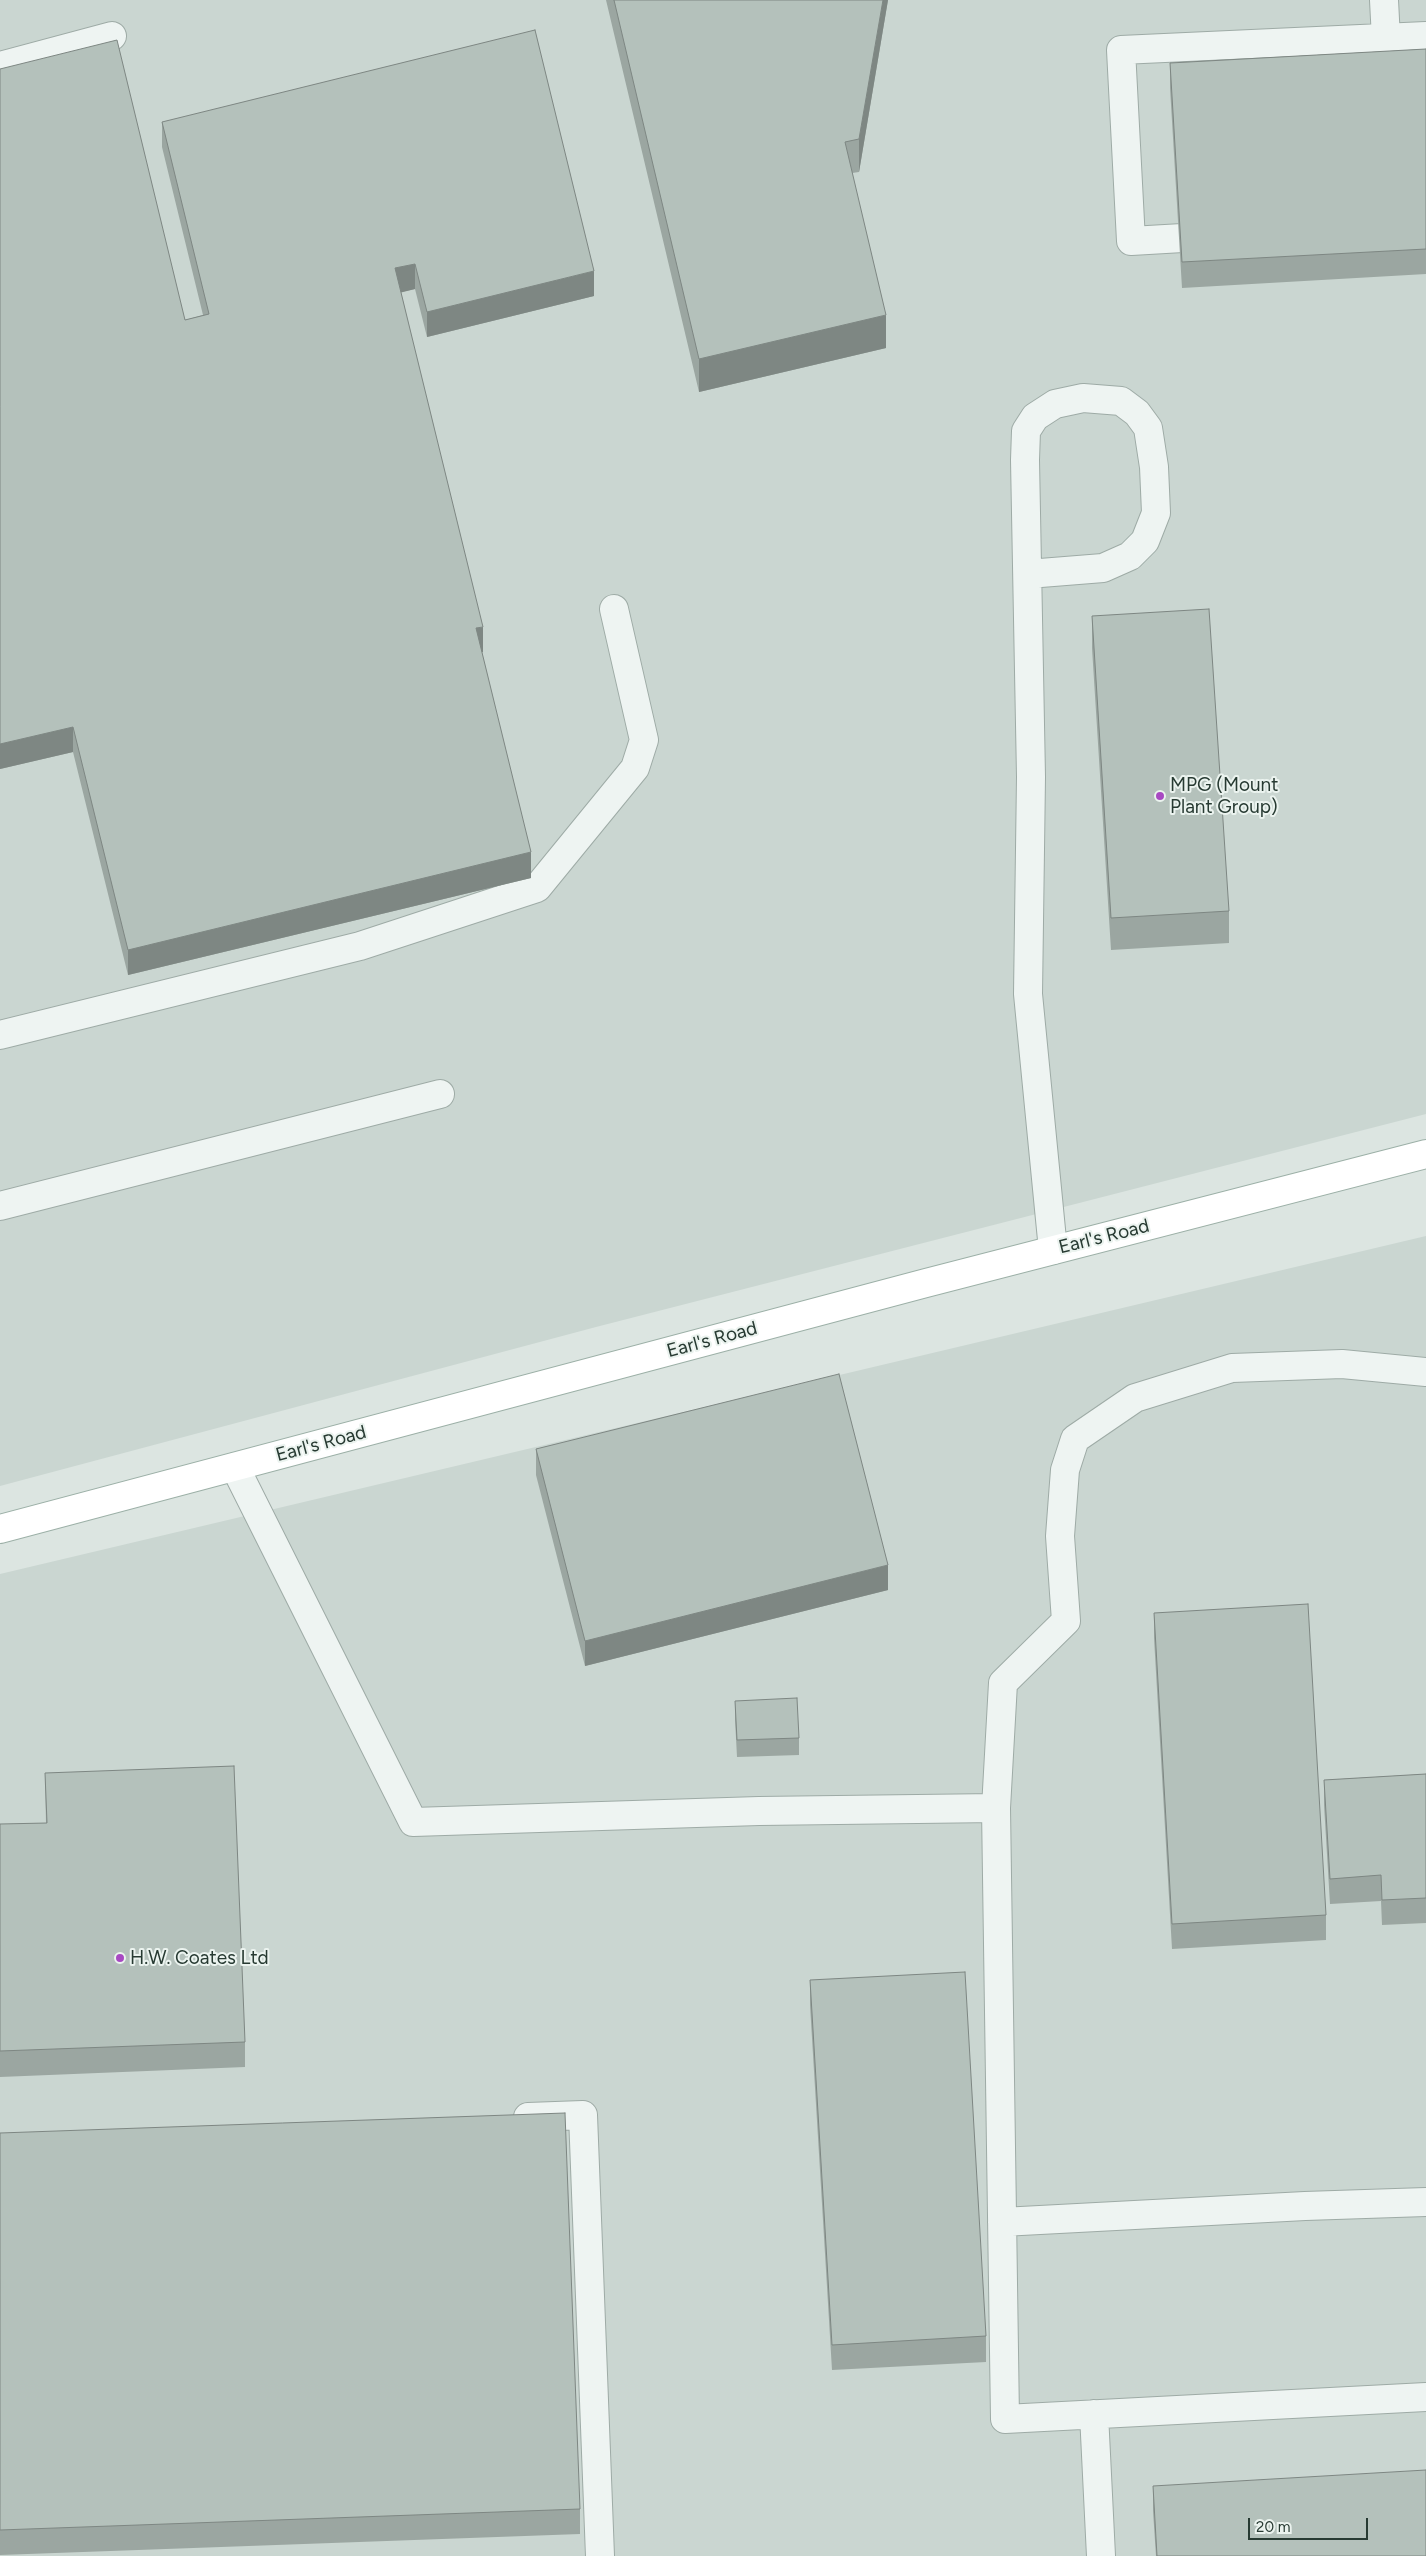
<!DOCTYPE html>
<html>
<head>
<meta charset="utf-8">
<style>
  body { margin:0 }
  #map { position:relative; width:1426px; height:2556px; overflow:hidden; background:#dce5e1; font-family:Figtree,sans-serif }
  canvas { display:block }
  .scale { position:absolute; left:1248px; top:2518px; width:120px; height:22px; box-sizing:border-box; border:2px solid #273a32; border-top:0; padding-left:6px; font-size:15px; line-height:18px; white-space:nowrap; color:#273a32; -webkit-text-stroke:4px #ebf3ef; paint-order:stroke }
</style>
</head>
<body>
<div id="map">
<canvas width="1426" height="2556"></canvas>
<div class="scale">20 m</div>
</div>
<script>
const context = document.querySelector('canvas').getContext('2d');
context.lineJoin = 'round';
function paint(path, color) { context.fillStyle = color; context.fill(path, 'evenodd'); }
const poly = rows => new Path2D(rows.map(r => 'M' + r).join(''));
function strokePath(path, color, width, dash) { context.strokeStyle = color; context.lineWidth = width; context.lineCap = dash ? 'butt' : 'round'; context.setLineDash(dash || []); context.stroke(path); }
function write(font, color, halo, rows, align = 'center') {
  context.font = font + ' Figtree,sans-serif'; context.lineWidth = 4; context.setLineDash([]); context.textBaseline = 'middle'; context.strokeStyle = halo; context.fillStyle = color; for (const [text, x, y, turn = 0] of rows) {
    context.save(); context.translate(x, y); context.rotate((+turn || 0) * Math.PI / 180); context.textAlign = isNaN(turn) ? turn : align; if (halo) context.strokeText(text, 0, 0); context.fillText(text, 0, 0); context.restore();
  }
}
paint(poly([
  [0,0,1426,0,1426,1114,596,1327,0,1486],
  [1426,1236,1426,2556,0,2556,0,1574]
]), '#cad6d1');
const minor = poly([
  [1384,0,1386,39],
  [0,66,112,36],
  [1217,236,1131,241,1121,50,1426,36],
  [1028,574,1103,568,1130,556,1145,541,1156,513,1154,467,1148,428,1137,413,1121,401,1083,398,1055,404,1035,417,1026,431,1025,460,1031,777,1028,994,1053,1250],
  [0,1035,360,946,537,888,635,768,644,740,614,609],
  [0,1206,440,1094],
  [235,1467,413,1822,759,1811,996,1808,1005,2419,1426,2397],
  [996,1808,1003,1683,1066,1621,1060,1536,1065,1470,1075,1439,1135,1398,1232,1368,1342,1364,1426,1372],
  [528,2117,583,2115,600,2556],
  [1002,2222,1305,2206,1426,2202],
  [1094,2414,1101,2556]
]);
const major = poly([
  [0,1529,926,1283,1426,1154]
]);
strokePath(minor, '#9eaba6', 30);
strokePath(major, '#9cb0a7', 30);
strokePath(minor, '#eef4f2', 28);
strokePath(major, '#fff', 28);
paint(poly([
  [606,0,888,0,859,172,852,173,886,348,699,392],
  [1426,49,1426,274,1182,288,1170,88,1170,63],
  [0,69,185,320,203,315,162,147,162,122,594,296,427,337,415,289,401,292,483,652,482,652,531,878,128,975,73,752,0,769],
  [1092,616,1229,911,1229,943,1111,950,1092,648],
  [536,1449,888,1590,585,1666,536,1475],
  [1154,1613,1326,1915,1326,1940,1172,1949,1154,1638],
  [735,1701,799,1738,799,1755,737,1757,735,1719],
  [45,1773,245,2042,245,2067,0,2077,0,1825,46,1823],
  [1426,1774,1426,1923,1382,1925,1381,1901,1330,1904,1324,1805,1324,1780],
  [810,1980,986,2336,986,2362,832,2370,810,2005],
  [0,2133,580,2509,580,2534,0,2555],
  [1153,2486,1426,2556,1156,2556,1153,2511]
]), '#9ba6a1');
paint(poly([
  [883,0,888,0,859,172,859,139],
  [415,264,415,289,395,294,395,268],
  [594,271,594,296,427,337,427,312],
  [886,315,886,348,699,392,699,359],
  [483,627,483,652,476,654,476,628],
  [73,727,73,752,0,769,0,744],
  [531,852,531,878,128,975,128,950],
  [888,1565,888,1590,585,1666,585,1641]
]), '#7e8783');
const building = poly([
  [614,0,883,0,859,139,845,142,886,315,699,359,614,0],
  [535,30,594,271,427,312,415,264,395,268,483,627,476,628,531,852,128,950,73,727,0,744,0,69,117,40,185,320,209,314,162,122,535,30],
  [1426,49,1426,249,1182,262,1170,63,1426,49],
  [1209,609,1229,911,1111,918,1092,616,1209,609],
  [839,1374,888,1565,585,1641,536,1449,839,1374],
  [1308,1604,1326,1915,1172,1924,1154,1613,1308,1604],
  [797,1698,799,1738,737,1740,735,1701,797,1698],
  [234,1766,245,2042,0,2051,0,1824,47,1823,45,1773,234,1766],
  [1426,1774,1426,1898,1382,1900,1381,1875,1330,1879,1324,1780,1426,1774],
  [965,1972,986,2336,832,2345,810,1980,965,1972],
  [565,2113,580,2509,0,2530,0,2133,565,2113],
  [1426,2470,1426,2556,1157,2556,1153,2486,1426,2470]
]);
paint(building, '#b4c1bb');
strokePath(building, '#7e8783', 1);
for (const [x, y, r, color] of [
  [1160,796,5,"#a849c2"],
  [120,1958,5,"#a849c2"]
]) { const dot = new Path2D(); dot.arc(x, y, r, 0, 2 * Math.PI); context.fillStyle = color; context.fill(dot); strokePath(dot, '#ebf3ef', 2); }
write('19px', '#273a32', '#ebf3ef', [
  ["MPG (Mount",1170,785],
  ["Plant Group)",1170,807],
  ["H.W. Coates Ltd",130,1958]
], 'left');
write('19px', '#273a32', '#ebf3ef', [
  ["Earl's Road",1104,1237,-14],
  ["Earl's Road",712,1340,-15],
  ["Earl's Road",321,1444,-15]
]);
</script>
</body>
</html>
